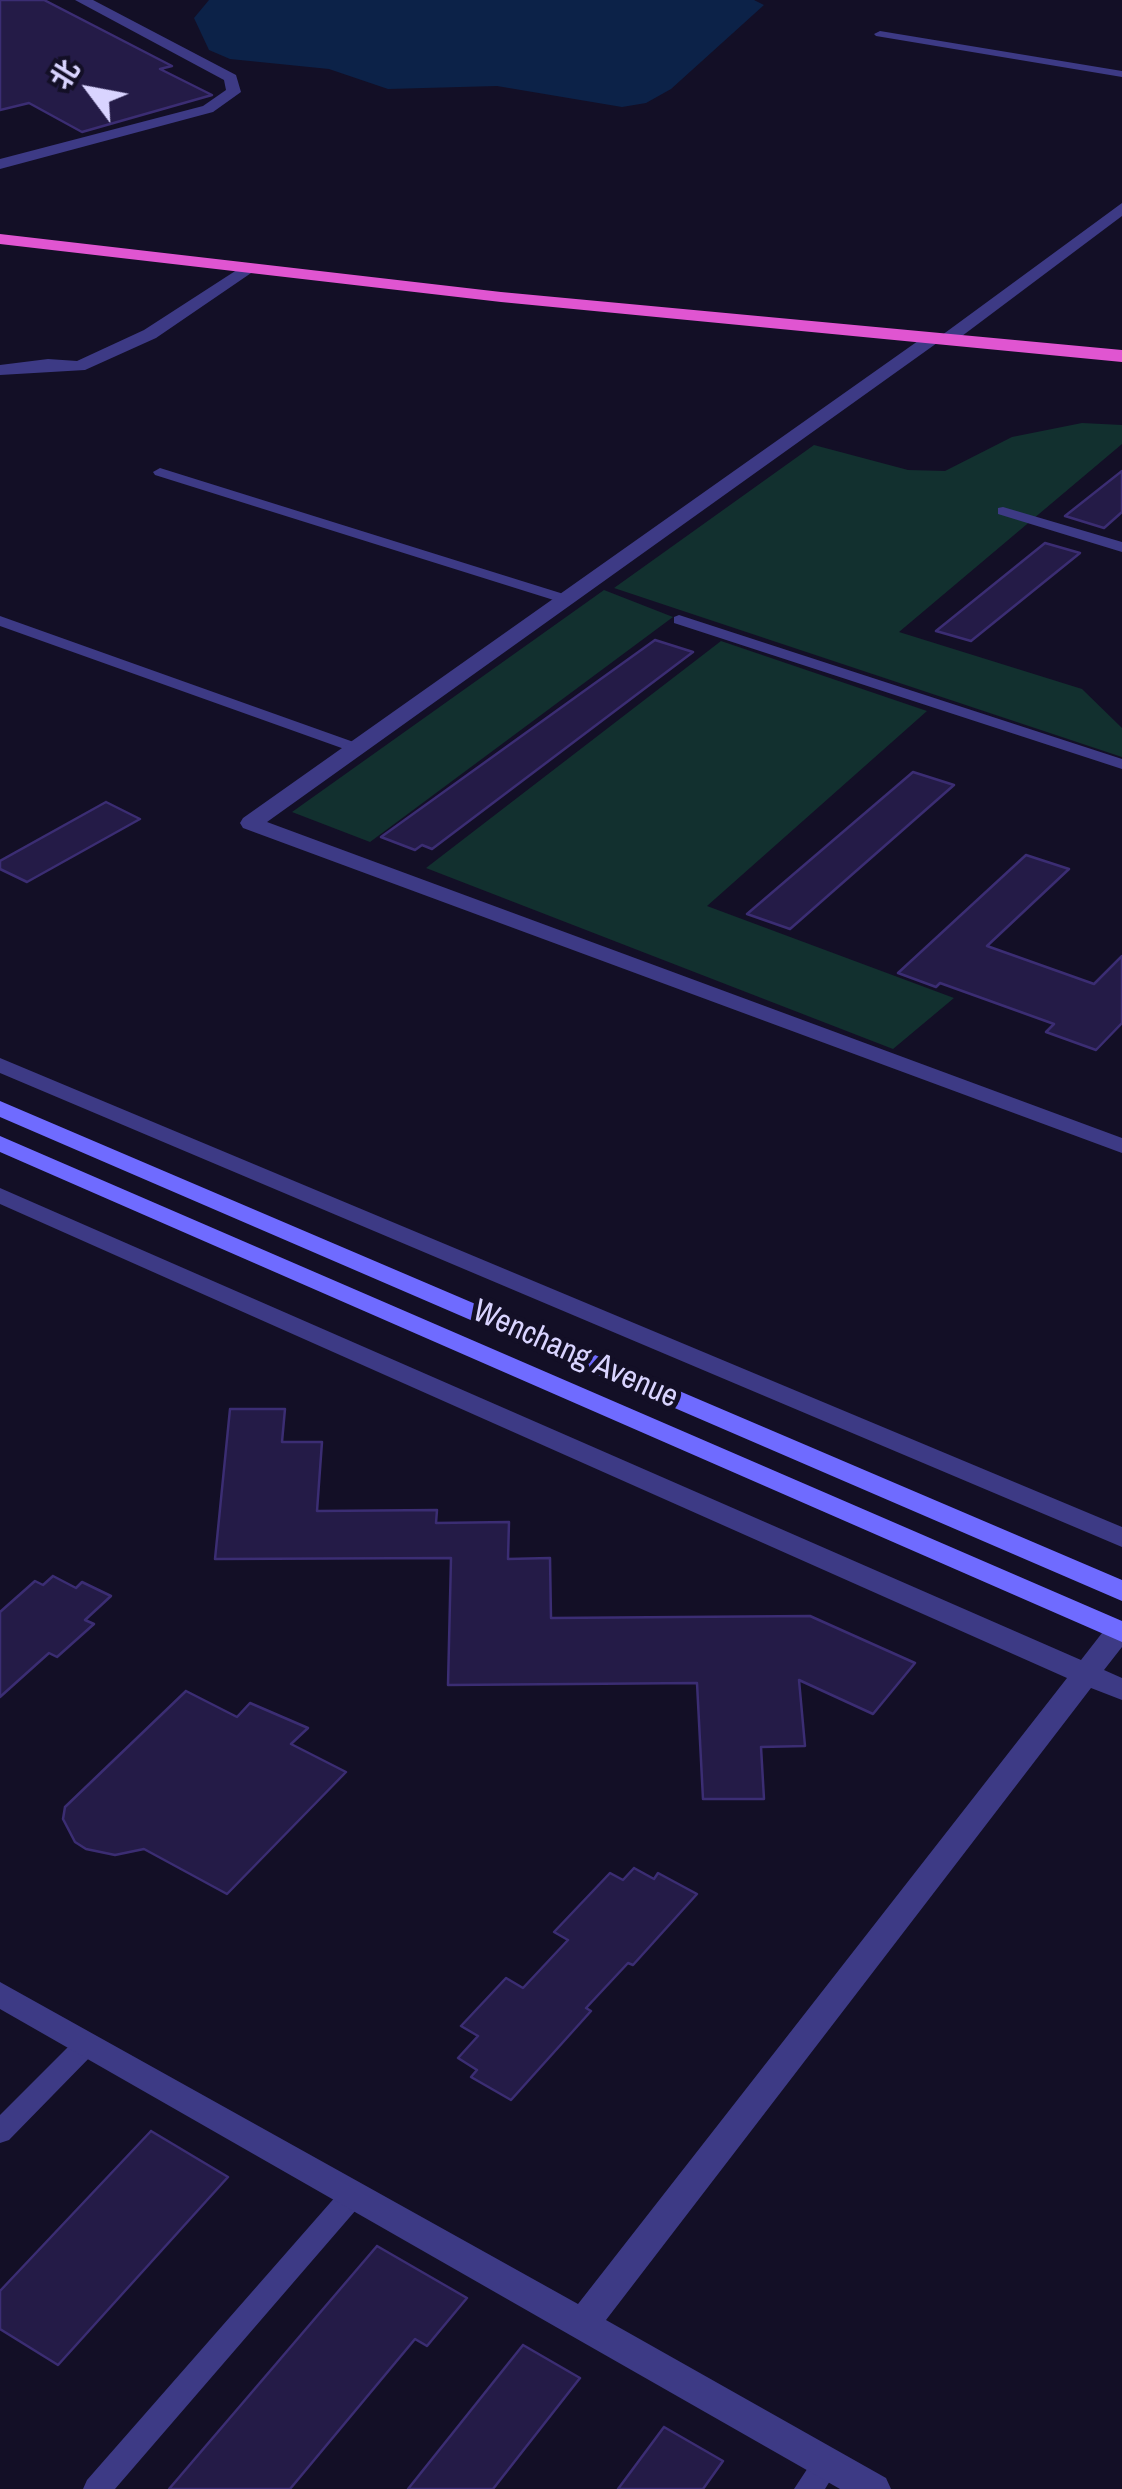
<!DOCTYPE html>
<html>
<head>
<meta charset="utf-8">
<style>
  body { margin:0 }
  #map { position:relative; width:1122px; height:2489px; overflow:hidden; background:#130f26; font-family:"Archivo Narrow","Noto Sans SC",sans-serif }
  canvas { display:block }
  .north { position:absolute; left:40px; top:40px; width:100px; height:100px; -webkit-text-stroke:8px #130f26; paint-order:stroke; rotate:302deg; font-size:28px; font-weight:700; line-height:40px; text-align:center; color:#d9d4ff }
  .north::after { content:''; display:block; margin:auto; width:35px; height:45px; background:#d9d4ff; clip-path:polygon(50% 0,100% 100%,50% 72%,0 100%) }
</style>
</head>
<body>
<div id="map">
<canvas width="1122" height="2489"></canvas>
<div class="north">北</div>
</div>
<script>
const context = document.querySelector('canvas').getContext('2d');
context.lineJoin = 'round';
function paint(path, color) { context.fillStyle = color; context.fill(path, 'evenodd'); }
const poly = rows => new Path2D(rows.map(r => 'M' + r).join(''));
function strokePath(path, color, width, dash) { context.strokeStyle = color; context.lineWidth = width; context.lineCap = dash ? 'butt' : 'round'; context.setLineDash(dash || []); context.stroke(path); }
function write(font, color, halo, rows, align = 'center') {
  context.font = font + ' "Archivo Narrow",sans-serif'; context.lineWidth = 10; context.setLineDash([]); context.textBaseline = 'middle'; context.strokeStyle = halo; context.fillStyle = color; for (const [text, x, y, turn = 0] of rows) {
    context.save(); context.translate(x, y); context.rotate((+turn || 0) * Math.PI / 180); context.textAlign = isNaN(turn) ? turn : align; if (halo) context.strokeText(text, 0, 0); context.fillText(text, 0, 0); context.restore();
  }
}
paint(poly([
  [1082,423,1122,425,1122,444,899,632,1082,689,1122,728,1122,757,614,588,814,445,908,470,945,471,1012,437],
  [604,590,673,617,370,842,292,812],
  [721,641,927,711,707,906,954,998,893,1049,426,868]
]), '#12302f');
paint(poly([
  [209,0,754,0,764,5,671,89,646,103,622,107,497,86,388,89,329,69,230,59,209,50,194,18]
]), '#0c2248');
const building = poly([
  [0,0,44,0,172,66,160,69,212,95,82,132,29,103,0,110,0,0],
  [1122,471,1122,512,1104,528,1065,516,1122,471],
  [1045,543,1080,553,971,641,936,631,1045,543],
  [655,640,693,652,432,849,422,845,415,850,381,837,655,640],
  [913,772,954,785,790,929,747,914,913,772],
  [106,802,140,819,27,882,0,869,0,861,106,802],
  [1026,855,1069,869,987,946,1094,984,1122,956,1122,1023,1096,1050,1046,1032,1054,1024,940,983,936,987,898,973,1026,855],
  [230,1409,285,1409,282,1442,322,1442,317,1511,437,1510,436,1523,509,1522,508,1559,550,1558,551,1618,810,1616,915,1663,873,1714,799,1680,805,1746,761,1747,764,1799,703,1799,697,1683,448,1685,451,1558,215,1559,230,1409],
  [53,1576,76,1588,82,1582,111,1596,85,1620,94,1624,57,1657,49,1653,0,1697,0,1612,35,1581,43,1585,53,1576],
  [186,1691,237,1717,250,1703,308,1728,291,1744,346,1772,227,1894,144,1849,115,1855,86,1849,75,1842,63,1819,65,1807,186,1691],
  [634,1868,654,1879,658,1873,697,1894,633,1965,628,1963,586,2008,591,2011,511,2100,471,2077,477,2070,458,2058,478,2036,461,2026,506,1978,523,1988,568,1940,554,1932,610,1873,623,1880,634,1868],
  [151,2131,228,2177,58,2365,0,2329,0,2291,151,2131],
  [377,2246,467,2298,427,2346,415,2339,290,2489,169,2489,377,2246],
  [523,2345,580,2378,493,2489,408,2489,523,2345],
  [664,2427,723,2461,703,2489,618,2489,664,2427]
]);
paint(building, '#241b47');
strokePath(building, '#3b2d73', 2.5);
paint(poly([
  [880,31,1122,71,1122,77,876,36,874,34,880,31],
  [160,468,570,596,573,599,565,604,560,602,155,475,153,472,160,468],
  [1003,507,1122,542,1122,552,998,514,998,508,1003,507],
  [679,615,1122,759,1122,769,674,623,674,617,679,615],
  [0,616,362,745,364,748,356,753,350,751,0,626,0,616],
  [87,2034,96,2037,100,2044,96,2051,9,2140,0,2143,0,2115,78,2037,87,2034],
  [353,2184,362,2187,366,2195,362,2203,115,2489,83,2489,87,2480,344,2187,353,2184],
  [827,2450,837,2454,841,2463,825,2489,794,2489,817,2454,827,2450]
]), '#3d3a85');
paint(poly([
  [75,0,93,0,236,75,241,92,213,112,0,169,0,159,203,106,226,90,224,80,75,0],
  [1122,203,1122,216,950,345,937,343,267,822,1122,1138,1122,1153,243,828,240,823,243,818,925,336,938,338,1122,203],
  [243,266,257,269,156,338,85,370,0,375,0,365,48,359,77,361,144,330,243,266],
  [0,1058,1122,1527,1122,1547,0,1073,0,1058],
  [0,1188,1081,1660,1109,1624,1122,1622,1122,1647,1104,1670,1122,1678,1122,1700,1091,1688,606,2320,886,2478,891,2489,840,2489,570,2335,0,2009,0,1982,578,2304,1067,1678,0,1204,0,1188]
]), '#3d3a85');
paint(poly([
  [0,1101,1122,1580,1122,1601,0,1117,0,1101],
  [0,1136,1122,1621,1122,1642,0,1152,0,1136]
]), '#6f6bff');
paint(poly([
  [0,234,501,292,1122,350,1122,362,501,302,0,244,0,234]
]), '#e055d1');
write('32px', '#d9d4ff', '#130f26', [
  ["Wenchang Avenue",575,1355,24]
]);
</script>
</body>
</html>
